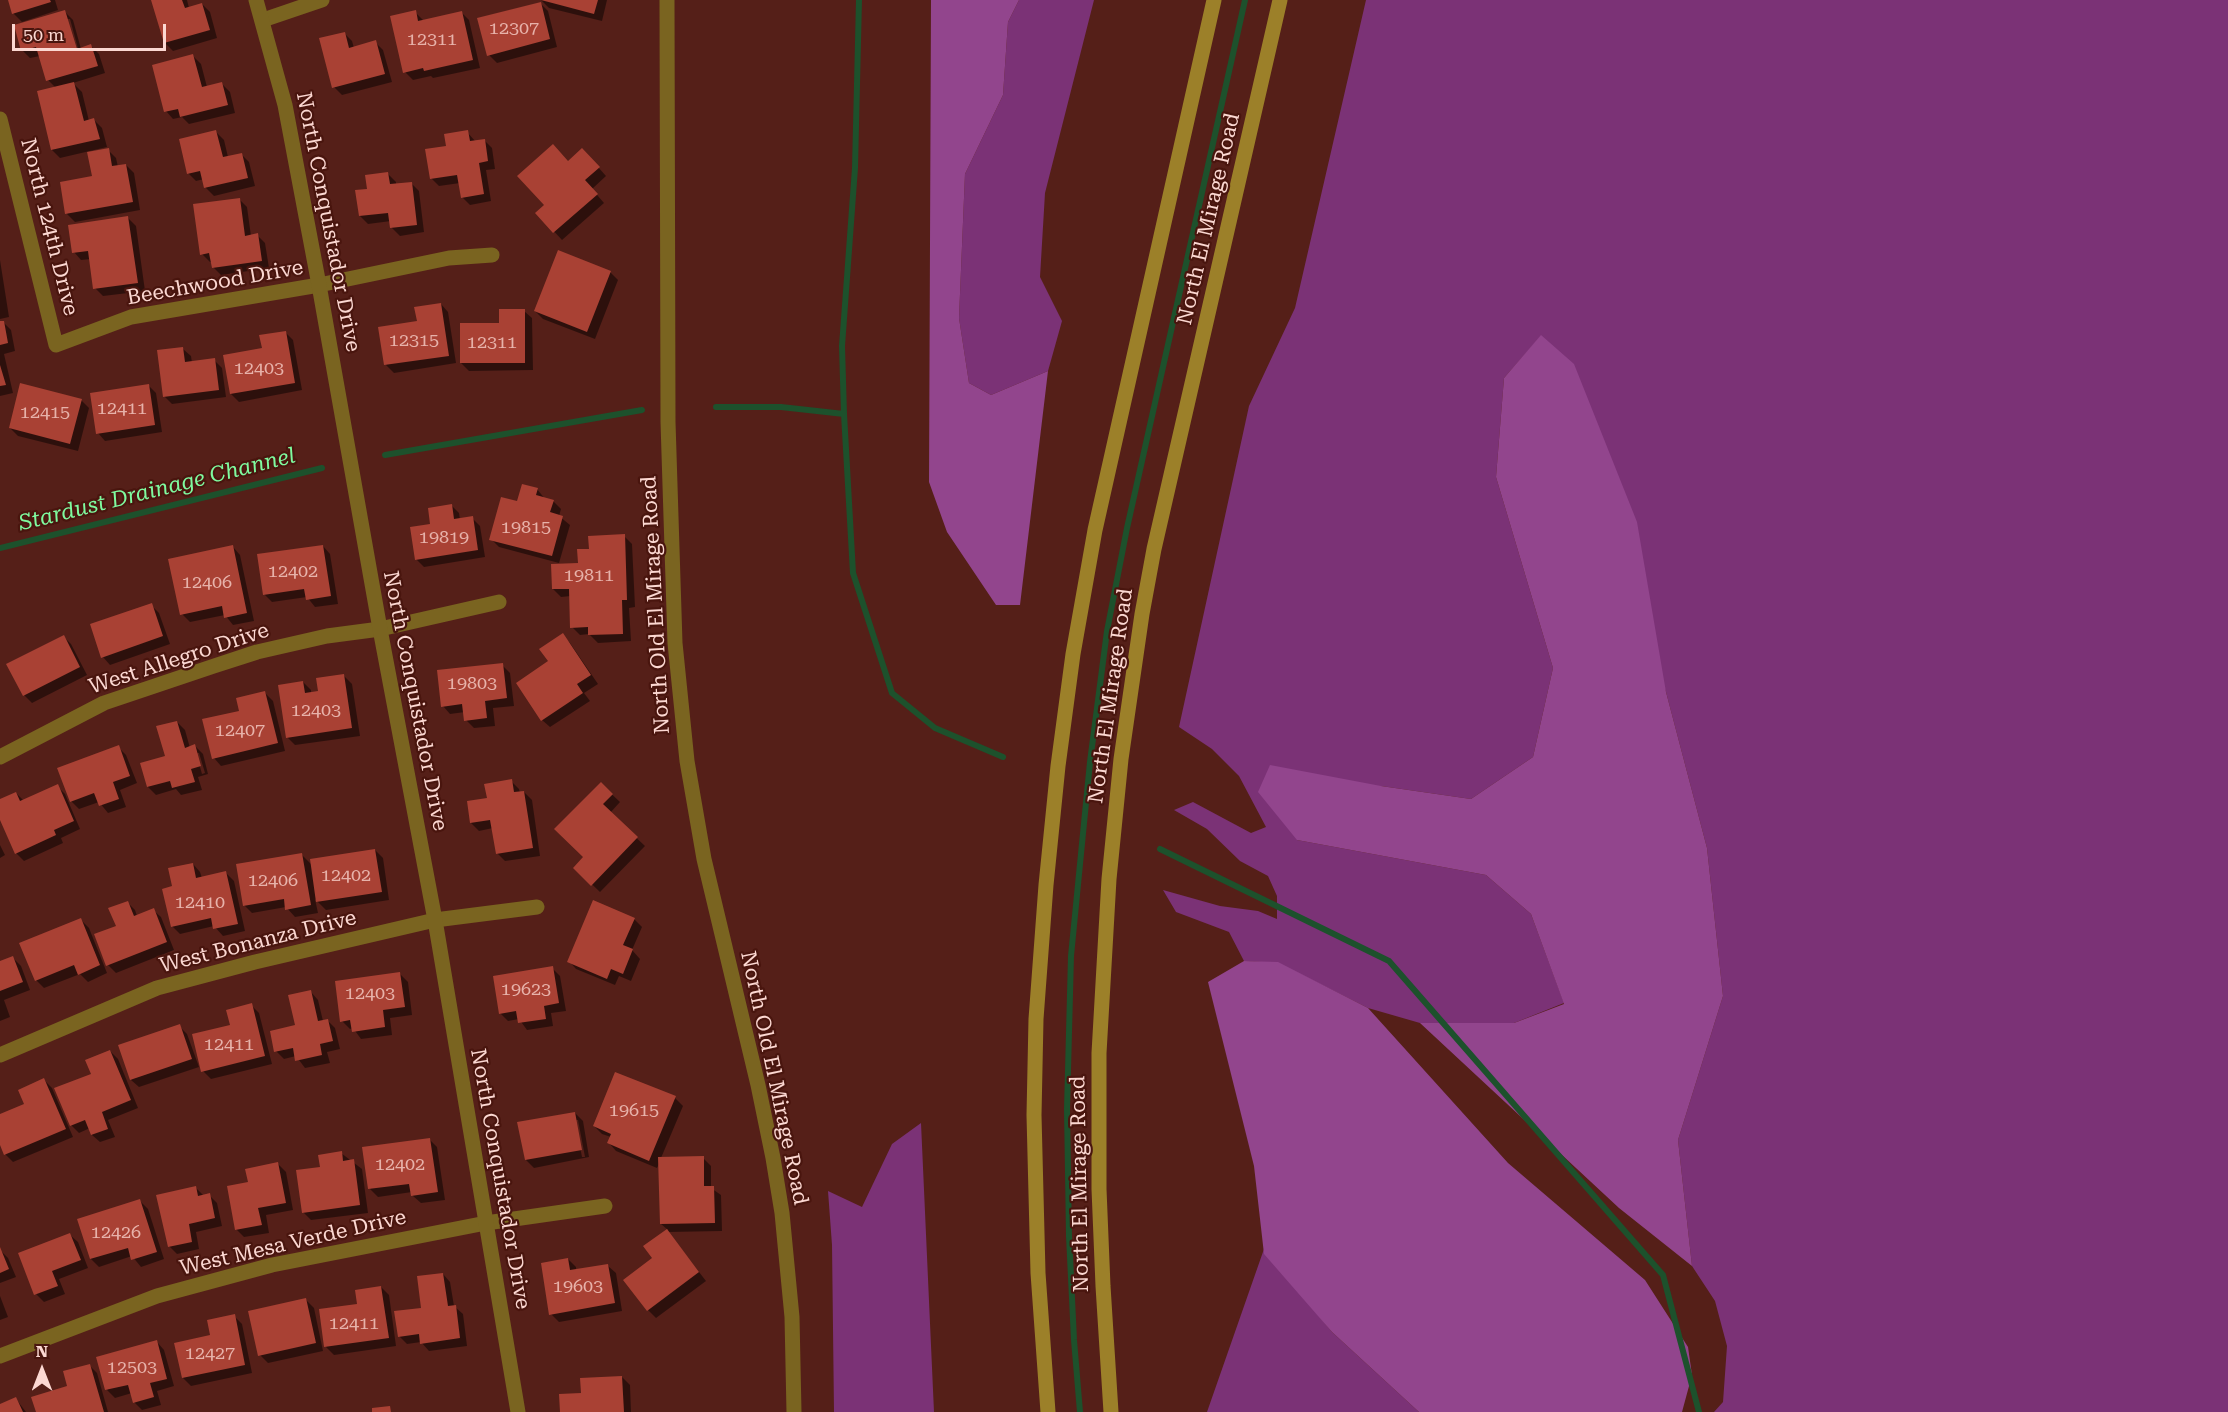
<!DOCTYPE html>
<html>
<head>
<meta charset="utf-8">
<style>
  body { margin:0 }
  #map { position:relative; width:2228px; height:1412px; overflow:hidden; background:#551f18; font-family:"Roboto Serif",serif }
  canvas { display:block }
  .north { position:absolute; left:12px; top:1340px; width:60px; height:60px; -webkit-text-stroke:4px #49150e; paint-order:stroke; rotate:0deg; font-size:16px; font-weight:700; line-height:24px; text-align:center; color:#fcd8d2 }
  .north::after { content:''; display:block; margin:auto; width:21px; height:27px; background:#fcd8d2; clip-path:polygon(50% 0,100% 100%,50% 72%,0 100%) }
  .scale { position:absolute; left:12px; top:24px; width:154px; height:27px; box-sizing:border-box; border:3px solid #fcd8d2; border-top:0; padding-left:8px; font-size:18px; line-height:21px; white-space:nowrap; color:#fcd8d2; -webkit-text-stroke:4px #49150e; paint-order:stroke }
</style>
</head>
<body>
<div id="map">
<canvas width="2228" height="1412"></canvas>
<div class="north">N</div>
<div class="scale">50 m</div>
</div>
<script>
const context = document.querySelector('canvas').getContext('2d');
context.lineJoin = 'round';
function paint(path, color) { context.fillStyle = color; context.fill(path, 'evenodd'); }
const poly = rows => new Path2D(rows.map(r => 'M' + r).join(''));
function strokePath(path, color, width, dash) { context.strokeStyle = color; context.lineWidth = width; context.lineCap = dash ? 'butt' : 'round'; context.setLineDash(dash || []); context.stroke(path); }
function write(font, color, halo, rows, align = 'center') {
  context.font = font + ' "Roboto Serif",serif'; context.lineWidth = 4.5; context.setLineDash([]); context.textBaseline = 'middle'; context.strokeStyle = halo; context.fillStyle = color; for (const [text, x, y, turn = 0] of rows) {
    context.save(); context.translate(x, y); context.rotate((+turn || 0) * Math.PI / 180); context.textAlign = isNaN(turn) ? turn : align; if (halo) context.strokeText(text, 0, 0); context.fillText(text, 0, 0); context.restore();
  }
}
paint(poly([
  [1019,0,1094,0,1045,193,1040,277,1062,321,1048,371,991,395,969,383,959,318,965,174,1003,95,1008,22],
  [1366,0,2228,0,2228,1412,1714,1412,1723,1402,1727,1346,1715,1301,1692,1266,1678,1140,1723,996,1707,848,1666,692,1541,336,1504,378,1496,477,1553,668,1533,757,1471,799,1381,786,1297,840,1486,875,1531,914,1564,1003,1514,1023,1420,1023,1368,1008,1278,963,1244,961,1229,932,1176,912,1163,890,1220,906,1258,911,1277,919,1277,896,1268,876,1240,861,1207,829,1174,810,1193,802,1251,833,1266,827,1239,776,1212,749,1179,727,1249,406,1295,308],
  [921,1123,934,1412,834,1412,832,1245,828,1191,862,1207,892,1144],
  [1264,1249,1332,1332,1419,1412,1207,1412]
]), '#7b3276');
paint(poly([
  [931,0,1019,0,1008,22,1003,95,965,174,959,318,969,383,991,395,1048,371,1020,605,996,605,947,532,929,482],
  [1541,335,1574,364,1637,522,1666,692,1707,848,1723,996,1678,1140,1692,1266,1619,1208,1420,1023,1514,1023,1564,1004,1531,914,1486,875,1297,840,1258,792,1270,765,1381,786,1471,799,1533,757,1553,668,1496,477,1504,378],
  [1244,961,1278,962,1368,1008,1508,1163,1645,1280,1688,1347,1692,1375,1682,1412,1419,1412,1332,1332,1264,1254,1254,1166,1208,982]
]), '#92458d');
paint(poly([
  [9,0,55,0,58,10,22,22,14,14],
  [152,0,187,0,189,8,202,4,210,12,217,38,173,51,165,43],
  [541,0,607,0,602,21,549,8],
  [540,3,548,11,557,47,497,63,489,55],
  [65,12,73,20,81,49,91,46,99,54,105,73,73,83,82,92,89,121,94,120,102,128,107,147,60,158,52,150,39,92,56,88,48,80,40,56,30,58,23,51],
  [66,19,70,19,80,56,77,57],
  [415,12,424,21,461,12,469,20,480,68,433,78,431,76,413,80,405,72],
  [344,33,352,41,354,48,375,42,383,50,392,82,342,95,334,87],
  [193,56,201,64,207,87,222,84,230,92,235,113,189,124,182,117,173,119,166,111],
  [216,132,224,140,228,157,241,154,249,162,255,186,214,196,206,188,204,179,196,181,188,173],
  [467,132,476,142,484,140,492,148,495,169,486,170,491,201,470,205,462,197,460,183,439,186,431,178,448,147],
  [108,150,116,158,118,167,126,165,134,173,140,210,75,222,67,214,93,177],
  [590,158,606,176,592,189,604,203,562,240,537,213,546,206,568,162],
  [388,174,396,182,396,185,411,183,419,191,424,232,400,236,392,228,391,221,368,224,360,216,368,190],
  [239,199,247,207,251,236,257,235,265,243,269,268,221,275,213,267,212,262,210,262,202,254],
  [128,218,136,226,145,291,103,296,95,288,91,259,81,260,74,252],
  [0,260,9,317,0,319],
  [610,272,618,280,595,339,543,319,535,311],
  [441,304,448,312,456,363,394,373,386,365,418,322],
  [524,311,532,318,533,370,469,371,461,363,501,325],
  [3,322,11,330,15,351,4,354,13,393,0,396,0,323],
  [285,332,293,340,302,390,239,402,231,394,263,350],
  [183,349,191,356,192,363,214,360,222,368,226,397,172,404,164,396],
  [148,385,156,393,162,432,105,441,98,433],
  [81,400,89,408,78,451,18,436,10,428],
  [537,489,545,499,553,501,561,509,559,516,570,525,559,563,499,547,491,539,518,503],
  [451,505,459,513,460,520,472,518,480,526,485,557,424,567,416,559,432,525],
  [624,536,632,544,635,607,629,608,631,641,598,643,589,634,580,635,572,627,571,596,561,597,553,589,590,550],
  [323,546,330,554,338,604,315,607,307,597,272,602,264,594],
  [233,547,240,555,254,621,233,625,225,615,190,622,182,614],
  [151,605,159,613,170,644,110,665,103,657],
  [562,635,570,643,598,684,584,693,590,701,550,727,542,720,550,662],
  [64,637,71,644,87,675,32,703,24,695],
  [502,665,510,673,514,706,493,708,495,726,474,728,466,720,465,712,450,714,443,706],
  [344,676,352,684,360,736,295,745,287,737,303,682,311,690,311,694,320,693],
  [265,693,273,701,285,751,221,766,214,758,241,712],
  [177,722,185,730,190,748,195,746,203,754,208,774,198,777,202,790,181,795,176,789,156,795,148,787,142,764,167,757],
  [196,753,199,753,205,773,202,774],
  [118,747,126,755,137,783,120,790,126,807,108,813,99,802,79,809,71,801],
  [511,781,519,789,520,793,524,792,532,800,540,856,505,861,497,853,493,828,479,831,471,823,488,799],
  [601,784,620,802,610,813,645,846,600,892,575,868,585,857],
  [57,786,65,794,80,829,61,838,63,843,24,861,16,853,0,817,0,800,16,793,24,801],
  [0,845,5,855,0,858],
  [375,850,383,858,389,900,326,910,315,899,318,913,295,917,286,907,252,913,244,905,301,854,312,865],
  [193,864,200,872,202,878,226,873,234,881,245,931,223,936,214,926,180,934,172,926,174,887],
  [127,902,135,910,137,916,153,910,161,917,174,950,116,973,108,965,118,926],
  [634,919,642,927,632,950,640,959,631,981,619,976,615,985,576,969,569,961],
  [81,920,89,928,107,973,88,982,80,974,44,988,36,980],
  [13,958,21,966,30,990,4,1000,10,1017,0,1021,0,962],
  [552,968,560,976,566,1011,551,1013,553,1026,527,1030,519,1019,508,1021,500,1013],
  [400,974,408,982,412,1015,390,1018,392,1035,361,1039,353,1028,350,1029,342,1021],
  [311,992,318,1000,323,1021,327,1020,335,1028,340,1049,327,1052,330,1063,305,1068,296,1056,284,1059,276,1051,297,1026],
  [251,1005,259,1013,272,1064,211,1079,203,1071,231,1026],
  [179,1026,187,1034,199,1067,139,1087,131,1080],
  [110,1051,118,1059,138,1108,108,1120,115,1137,100,1142,92,1135,90,1128,79,1133,71,1125,93,1074],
  [44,1080,52,1088,73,1137,13,1162,5,1154,0,1141,0,1116,26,1105],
  [675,1098,683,1106,661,1158,703,1158,711,1166,711,1188,721,1195,722,1231,668,1232,706,1281,656,1318,648,1310,654,1259,668,1230,661,1224,660,1162,657,1168,616,1151,609,1143,611,1137,602,1134,594,1126],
  [575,1113,583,1121,589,1157,534,1168,526,1160],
  [575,1120,578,1120,585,1157,582,1157],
  [429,1139,437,1147,445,1200,421,1203,413,1196,412,1192,378,1197,370,1189],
  [341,1153,362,1169,368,1213,311,1220,303,1212,322,1168],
  [278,1164,286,1172,293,1210,266,1215,269,1233,244,1237,236,1229,250,1183],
  [196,1188,204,1196,209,1195,217,1203,222,1226,196,1232,199,1249,177,1254,169,1246],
  [140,1201,148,1209,164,1259,141,1267,132,1256,99,1267,91,1259,79,1220],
  [70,1235,78,1242,88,1268,59,1279,65,1294,44,1302,36,1294],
  [0,1250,8,1258,16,1277,0,1283],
  [568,1259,576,1267,576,1271,608,1266,616,1273,622,1311,559,1322,551,1314],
  [443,1274,450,1282,454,1306,463,1314,467,1346,429,1351,421,1342,407,1344,399,1336,423,1309],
  [381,1287,389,1295,396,1346,334,1355,326,1347,359,1305],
  [0,1296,8,1317,0,1320],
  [306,1300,314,1308,323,1351,268,1363,260,1355],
  [234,1316,242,1324,252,1373,191,1386,183,1378,212,1336],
  [157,1342,164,1350,174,1386,157,1391,161,1405,142,1410,134,1402,132,1393,115,1398,107,1390],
  [89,1365,97,1373,108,1412,37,1412,69,1387],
  [622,1377,630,1385,631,1412,561,1412,583,1394],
  [16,1399,26,1412,0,1412,0,1406]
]), '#0007');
strokePath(poly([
  [859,0,855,168,842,346,844,414,853,573,892,693,935,728,1003,757],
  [716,407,781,407,844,414],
  [385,455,642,410],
  [0,548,322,468],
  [1160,849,1389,961,1663,1275,1699,1412],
  [1080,1412,1074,1340,1069,1236,1067,1109,1071,956,1090,762,1107,631,1127,528,1245,0]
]), '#1d512c', 6);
paint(poly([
  [8,0,50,0,51,2,12,14],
  [151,0,182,0,185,8,202,3,210,30,164,43],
  [541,0,598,0,594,14],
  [541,2,550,39,487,56,477,18],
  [65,10,77,49,91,44,98,66,46,81,36,47,21,51,14,25],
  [416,10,418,21,462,11,473,60,424,71,423,68,403,73,390,16],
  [345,32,349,48,376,40,385,74,332,88,319,38],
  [193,54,202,87,222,82,228,105,180,117,178,109,164,112,152,65],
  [74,82,84,121,94,118,100,139,51,150,37,91],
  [216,130,223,157,242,153,248,178,204,188,200,171,187,174,179,139],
  [468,130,470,141,485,139,488,161,479,163,484,194,461,198,457,175,430,179,425,149,446,146,444,134],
  [553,144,568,161,582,148,600,167,585,180,598,194,553,233,535,213,544,205,517,176],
  [109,148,112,166,126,164,133,202,65,214,60,182,92,176,87,152],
  [388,172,390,184,412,182,417,225,390,228,388,213,359,216,355,190,367,189,365,175],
  [240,198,245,236,258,233,262,261,212,268,209,253,200,255,193,204],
  [128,216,138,283,93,289,88,251,72,253,68,225],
  [558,250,611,271,587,332,534,311],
  [441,303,449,356,384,365,378,327,417,321,414,307],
  [499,309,525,309,525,363,460,363,460,323,499,323],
  [0,321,4,321,8,343,0,345],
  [286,331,295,383,230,394,223,355,262,348,259,335],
  [183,347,185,362,215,358,219,390,163,397,157,350],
  [0,365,6,385,0,386],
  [20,383,82,399,70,444,9,428],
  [149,384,155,425,96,434,90,393],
  [522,484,538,488,536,495,554,500,550,512,563,516,552,556,489,540,501,497,517,501],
  [452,504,454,519,473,516,478,550,415,560,410,527,430,524,428,508],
  [625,534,627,600,622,600,623,634,588,635,588,627,570,628,569,589,552,589,551,564,578,563,577,549,589,549,588,536],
  [233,545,247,613,224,618,222,606,180,615,168,559],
  [323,545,331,596,306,600,304,589,263,595,257,554],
  [152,603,163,636,101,658,90,624],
  [563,633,591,675,577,684,583,693,541,721,516,683,548,661,539,649],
  [64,635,80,667,23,696,6,664],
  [503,663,507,698,485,701,487,718,464,721,462,704,441,707,437,670],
  [344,674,352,728,286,738,278,685,303,681,305,693,318,691,316,678],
  [265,691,278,743,212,759,202,719,239,711,236,698],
  [177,721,185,748,195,744,201,766,191,769,195,782,172,788,170,781,147,787,140,763,165,756,156,726],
  [119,745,130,776,113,782,119,799,99,806,94,793,70,802,57,768],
  [512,779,514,792,524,791,533,848,496,854,490,820,470,823,467,801,487,798,484,784],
  [601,782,613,794,603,804,638,837,591,886,573,868,583,857,554,829],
  [58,784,74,821,54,830,56,835,15,854,0,820,0,799,16,792,20,801],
  [375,849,382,892,316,902,310,859],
  [302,853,311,905,285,910,284,899,243,906,236,864],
  [193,863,196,878,226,871,238,924,213,929,211,918,171,927,162,889,172,886,168,868],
  [593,900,635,918,623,945,633,949,623,974,611,969,607,979,567,962],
  [128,901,134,916,154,908,167,942,106,966,94,934,116,926,108,908],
  [81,918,100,965,78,975,74,965,35,981,19,943],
  [13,956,23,982,0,991,0,961],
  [553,966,559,1003,544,1006,546,1019,518,1023,516,1011,499,1014,493,976],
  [400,972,405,1007,383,1010,385,1027,352,1032,350,1020,340,1022,335,981],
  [311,990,318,1021,328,1019,333,1041,320,1044,322,1055,295,1061,293,1048,274,1052,270,1031,295,1025,288,995],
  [252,1003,265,1056,201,1072,192,1034,230,1025,226,1010],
  [180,1024,192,1059,130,1080,118,1045],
  [110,1050,131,1100,102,1112,108,1129,91,1135,85,1120,70,1126,54,1088,91,1074,85,1060],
  [615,1072,676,1096,649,1161,607,1143,611,1134,593,1126],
  [44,1078,66,1129,4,1155,0,1145,0,1114,24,1104,18,1090],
  [575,1112,582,1150,525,1160,517,1122],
  [430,1138,438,1192,411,1196,409,1184,368,1189,362,1147],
  [342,1151,343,1161,354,1159,360,1205,302,1213,296,1170,320,1167,318,1155],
  [704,1156,704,1186,714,1186,715,1223,660,1224,658,1157],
  [278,1162,286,1203,258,1208,262,1225,235,1230,227,1186,248,1182,245,1169],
  [196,1186,198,1196,210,1193,215,1218,189,1224,192,1242,168,1247,156,1195],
  [140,1199,157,1252,131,1260,128,1248,90,1259,77,1219],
  [667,1229,699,1272,647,1311,623,1280,652,1258,643,1246],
  [70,1233,81,1260,52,1271,58,1286,34,1295,18,1253],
  [0,1247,9,1269,0,1273],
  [568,1258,570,1270,608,1264,615,1303,549,1315,541,1263],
  [443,1273,448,1306,456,1305,460,1338,420,1344,419,1334,398,1337,394,1311,421,1308,417,1276],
  [381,1286,389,1338,324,1347,319,1309,357,1304,355,1290],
  [306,1298,316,1343,258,1356,248,1311],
  [235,1314,245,1365,182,1378,174,1343,210,1335,207,1320],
  [157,1340,167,1379,150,1383,154,1397,133,1403,128,1385,105,1390,96,1357],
  [90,1364,104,1412,36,1412,31,1397,67,1386,63,1371],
  [622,1376,624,1412,560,1412,559,1394,581,1393,580,1378],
  [16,1397,23,1412,0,1412,0,1404],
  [390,1406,391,1412,372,1412,372,1408]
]), '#a94134');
strokePath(poly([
  [263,20,322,0],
  [0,119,56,345,131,317,319,285,449,258,492,255],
  [0,757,104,703,214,666,257,652,327,636,380,629,499,602],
  [0,1055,157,988,255,962,435,920,537,907],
  [0,1356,157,1296,272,1265,486,1223,605,1206]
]), '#7a6420', 15);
strokePath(poly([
  [256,0,285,105,319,285,380,629,435,920,518,1412],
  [667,0,668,422,675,643,687,761,704,859,758,1085,773,1158,782,1213,792,1317,794,1412]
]), '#7a6420', 15);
strokePath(poly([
  [1048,1412,1038,1273,1034,1115,1036,1019,1046,885,1058,766,1073,654,1095,530,1214,0],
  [1111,1412,1103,1286,1099,1189,1099,1053,1109,879,1121,759,1142,614,1154,549,1280,0]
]), '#9c8029', 15);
write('18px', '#e7b2aa', null, [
  ["12307",514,29],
  ["12311",432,40],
  ["12315",414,341],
  ["12311",492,343],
  ["12403",259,369],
  ["12411",122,409],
  ["12415",45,413],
  ["19815",526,528],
  ["19819",444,538],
  ["12402",293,572],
  ["19811",589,576],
  ["12406",207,583],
  ["19803",472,684],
  ["12403",316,711],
  ["12407",240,731],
  ["12402",346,876],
  ["12406",273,881],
  ["12410",200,903],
  ["19623",526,990],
  ["12403",370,994],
  ["12411",229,1045],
  ["19615",634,1111],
  ["12402",400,1165],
  ["12426",116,1233],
  ["19603",578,1287],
  ["12411",354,1324],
  ["12427",210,1354],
  ["12503",132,1368]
]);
write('21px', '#fcd8d2', '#49150e', [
  ["North El Mirage Road",1209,219,-77],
  ["North Conquistador Drive",328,222,79],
  ["North 124th Drive",49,227,76],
  ["Beechwood Drive",215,283,-10],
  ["North Old El Mirage Road",656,605,-93],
  ["West Allegro Drive",179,659,-18],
  ["North El Mirage Road",1111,696,-82],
  ["North Conquistador Drive",415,701,79],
  ["West Bonanza Drive",258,942,-14],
  ["North Old El Mirage Road",774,1078,78],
  ["North Conquistador Drive",500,1179,80],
  ["North El Mirage Road",1080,1184,-91],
  ["West Mesa Verde Drive",293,1243,-13]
]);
write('italic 22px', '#7ffa9f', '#49150e', [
  ["Stardust Drainage Channel",157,490,-14]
]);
</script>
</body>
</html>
